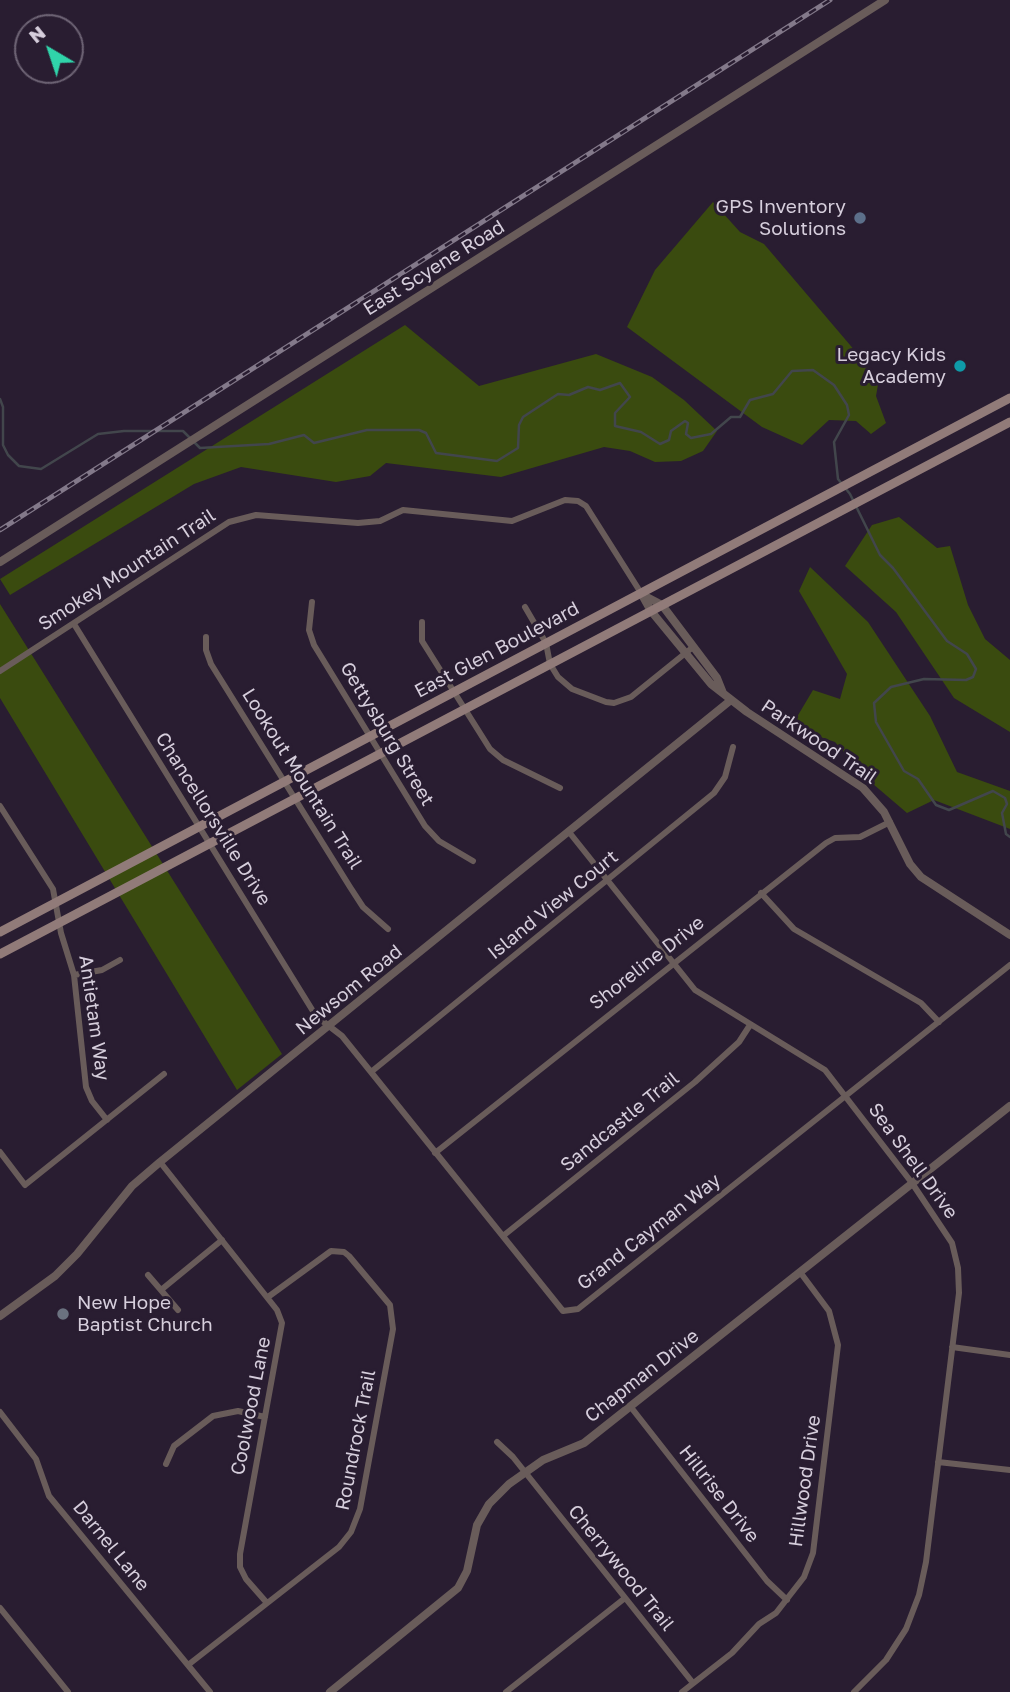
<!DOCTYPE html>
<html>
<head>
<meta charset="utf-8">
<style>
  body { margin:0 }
  #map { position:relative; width:1010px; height:1692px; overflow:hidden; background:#291d31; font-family:"Golos Text",sans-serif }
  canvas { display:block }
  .north { position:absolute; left:14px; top:14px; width:70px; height:70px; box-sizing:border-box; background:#291d31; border:2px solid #6e6475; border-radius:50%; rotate:321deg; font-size:19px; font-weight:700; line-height:28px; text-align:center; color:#d6cedc }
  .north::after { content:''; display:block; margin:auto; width:24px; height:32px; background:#30d4aa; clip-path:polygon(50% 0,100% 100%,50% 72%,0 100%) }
</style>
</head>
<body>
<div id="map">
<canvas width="1010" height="1692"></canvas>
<div class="north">N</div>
</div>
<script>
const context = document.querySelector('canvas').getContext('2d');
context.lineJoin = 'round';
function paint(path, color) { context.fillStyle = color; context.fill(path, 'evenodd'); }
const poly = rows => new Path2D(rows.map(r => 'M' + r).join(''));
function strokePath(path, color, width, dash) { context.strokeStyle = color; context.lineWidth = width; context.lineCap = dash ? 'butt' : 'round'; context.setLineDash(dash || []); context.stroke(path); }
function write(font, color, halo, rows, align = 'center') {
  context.font = font + ' "Golos Text",sans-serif'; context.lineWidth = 6; context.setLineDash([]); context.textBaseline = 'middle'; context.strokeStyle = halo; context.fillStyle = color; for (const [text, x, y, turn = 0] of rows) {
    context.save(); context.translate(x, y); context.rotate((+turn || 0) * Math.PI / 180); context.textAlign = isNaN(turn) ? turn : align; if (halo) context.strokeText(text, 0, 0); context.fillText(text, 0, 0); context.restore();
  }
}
paint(poly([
  [713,202,740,232,764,244,879,379,876,396,886,423,871,434,856,421,829,420,802,445,762,427,627,327,655,270],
  [405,325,479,386,596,354,652,377,684,400,717,431,703,451,681,461,655,462,630,451,604,447,501,477,386,463,370,476,336,482,241,467,194,484,10,595,0,579],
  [899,517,937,548,950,546,968,605,985,639,1010,660,1010,732,954,698,896,612,845,566,872,525],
  [810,567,868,622,930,716,957,772,1010,791,1010,829,934,800,907,813,866,778,835,742,791,727,813,690,840,699,847,674,799,591],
  [0,604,282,1054,237,1090,0,698]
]), '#3a4b0f');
strokePath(poly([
  [0,399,3,407,3,445,8,455,19,466,41,469,98,434,124,431,183,431,200,448,269,444,304,435,314,443,367,430,419,430,426,433,436,453,497,461,518,448,519,425,523,417,558,394,569,395,588,387,600,390,620,383,630,397,615,413,615,426,641,432,660,444,669,440,671,431,685,421,688,423,686,434,691,438,711,434,731,417,740,417,750,400,773,394,792,371,813,370,834,385,847,405,849,415,834,442,838,479,850,494,880,555,893,568,947,641,967,654,976,669,973,677,966,680,924,679,891,687,874,703,876,722,904,771,918,779,936,805,949,810,993,791,1005,798,1007,804,1002,813,1006,834,1010,837]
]), '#42464c', 2.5);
strokePath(poly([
  [312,602,309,630,314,645,425,826,439,841,473,861],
  [525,607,546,643,550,664,558,677,572,689,606,702,614,703,631,697,693,647],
  [422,622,422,641,490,749,503,760,560,788],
  [74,624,316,1016,342,1036,563,1311,578,1309,1010,965],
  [206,637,206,650,211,664,350,887,363,907,388,929],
  [0,671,229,522,256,515,358,523,380,521,403,510,512,521,565,500,578,501,586,506,641,593],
  [0,806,53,889,61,933,74,975,86,1087,92,1101,107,1120],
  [569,832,695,990,825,1070,912,1183,952,1243,958,1268,959,1293,926,1562,919,1595,906,1629,886,1660,854,1692],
  [761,893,794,929,921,1003,939,1022],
  [74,975,102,970,120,960],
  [371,1072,714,793,725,777,733,747],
  [0,1152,25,1185,164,1074],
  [435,1153,826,843,835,838,860,837,890,822],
  [160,1162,277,1310,282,1323,240,1554,240,1567,246,1579,267,1603],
  [503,1236,695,1082,739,1042,750,1025],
  [148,1275,178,1310],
  [161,1290,222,1240],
  [952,1347,1010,1355],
  [630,1406,767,1581,787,1600],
  [0,1412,36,1459,49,1496,210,1692],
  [497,1442,513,1457,693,1683],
  [938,1462,1010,1470],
  [166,1464,174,1446,213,1416,238,1411,265,1417],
  [0,1608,68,1692],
  [188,1665,339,1547,351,1532,360,1509,393,1329,390,1305,349,1256,344,1252,331,1251,268,1297],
  [506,1692,625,1598],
  [682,1692,732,1653,759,1624,776,1613,804,1577,813,1553,838,1345,829,1311,800,1272]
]), '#695c5a', 6);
strokePath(poly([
  [0,562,885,0],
  [641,593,651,611,711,684,747,712,863,788,884,812,910,864,921,877,1010,935],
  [643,595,662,605,717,678,723,693],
  [0,1316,55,1276,77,1254,132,1186,160,1162,731,700],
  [330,1692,458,1588,467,1571,477,1525,489,1504,509,1484,543,1460,584,1443,1010,1106]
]), '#695c5a', 8);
strokePath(poly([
  [0,932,1010,398],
  [0,954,1010,422]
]), '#917b79', 9);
const rail = poly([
  [0,530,830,0]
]);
strokePath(rail, '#83798a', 5);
strokePath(rail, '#291d31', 2.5, [8]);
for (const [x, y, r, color] of [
  [860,218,7,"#5c6f8a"],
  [960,366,7,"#0f9aa8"],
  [63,1314,7,"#6b7280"]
]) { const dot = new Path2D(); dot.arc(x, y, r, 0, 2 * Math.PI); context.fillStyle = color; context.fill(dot); strokePath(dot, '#291d31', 2.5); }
write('19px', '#d6cedc', '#291d31', [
  ["GPS Inventory",846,207],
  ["Solutions",846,229],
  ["Legacy Kids",946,355],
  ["Academy",946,377],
  ["New Hope",77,1303,"left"],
  ["Baptist Church",77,1325,"left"]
], 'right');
write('19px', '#d6cedc', '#291d31', [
  ["East Scyene Road",434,268,-32],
  ["Smokey Mountain Trail",127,570,-33],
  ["East Glen Boulevard",497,650,-28],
  ["Gettysburg Street",387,734,59],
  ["Parkwood Trail",819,742,34],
  ["Lookout Mountain Trail",302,779,58],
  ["Chancellorsville Drive",213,819,58],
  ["Island View Court",553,905,-39],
  ["Shoreline Drive",647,963,-38],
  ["Newsom Road",349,990,-39],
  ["Antietam Way",94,1018,82],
  ["Sandcastle Trail",620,1122,-39],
  ["Sea Shell Drive",913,1161,54],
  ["Grand Cayman Way",649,1232,-38],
  ["Chapman Drive",642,1376,-38],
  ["Coolwood Lane",251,1406,-79],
  ["Roundrock Trail",356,1440,-79],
  ["Hillwood Drive",805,1481,-82],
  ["Hillrise Drive",719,1494,52],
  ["Darnel Lane",111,1546,51],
  ["Cherrywood Trail",621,1568,51]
]);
</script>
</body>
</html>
